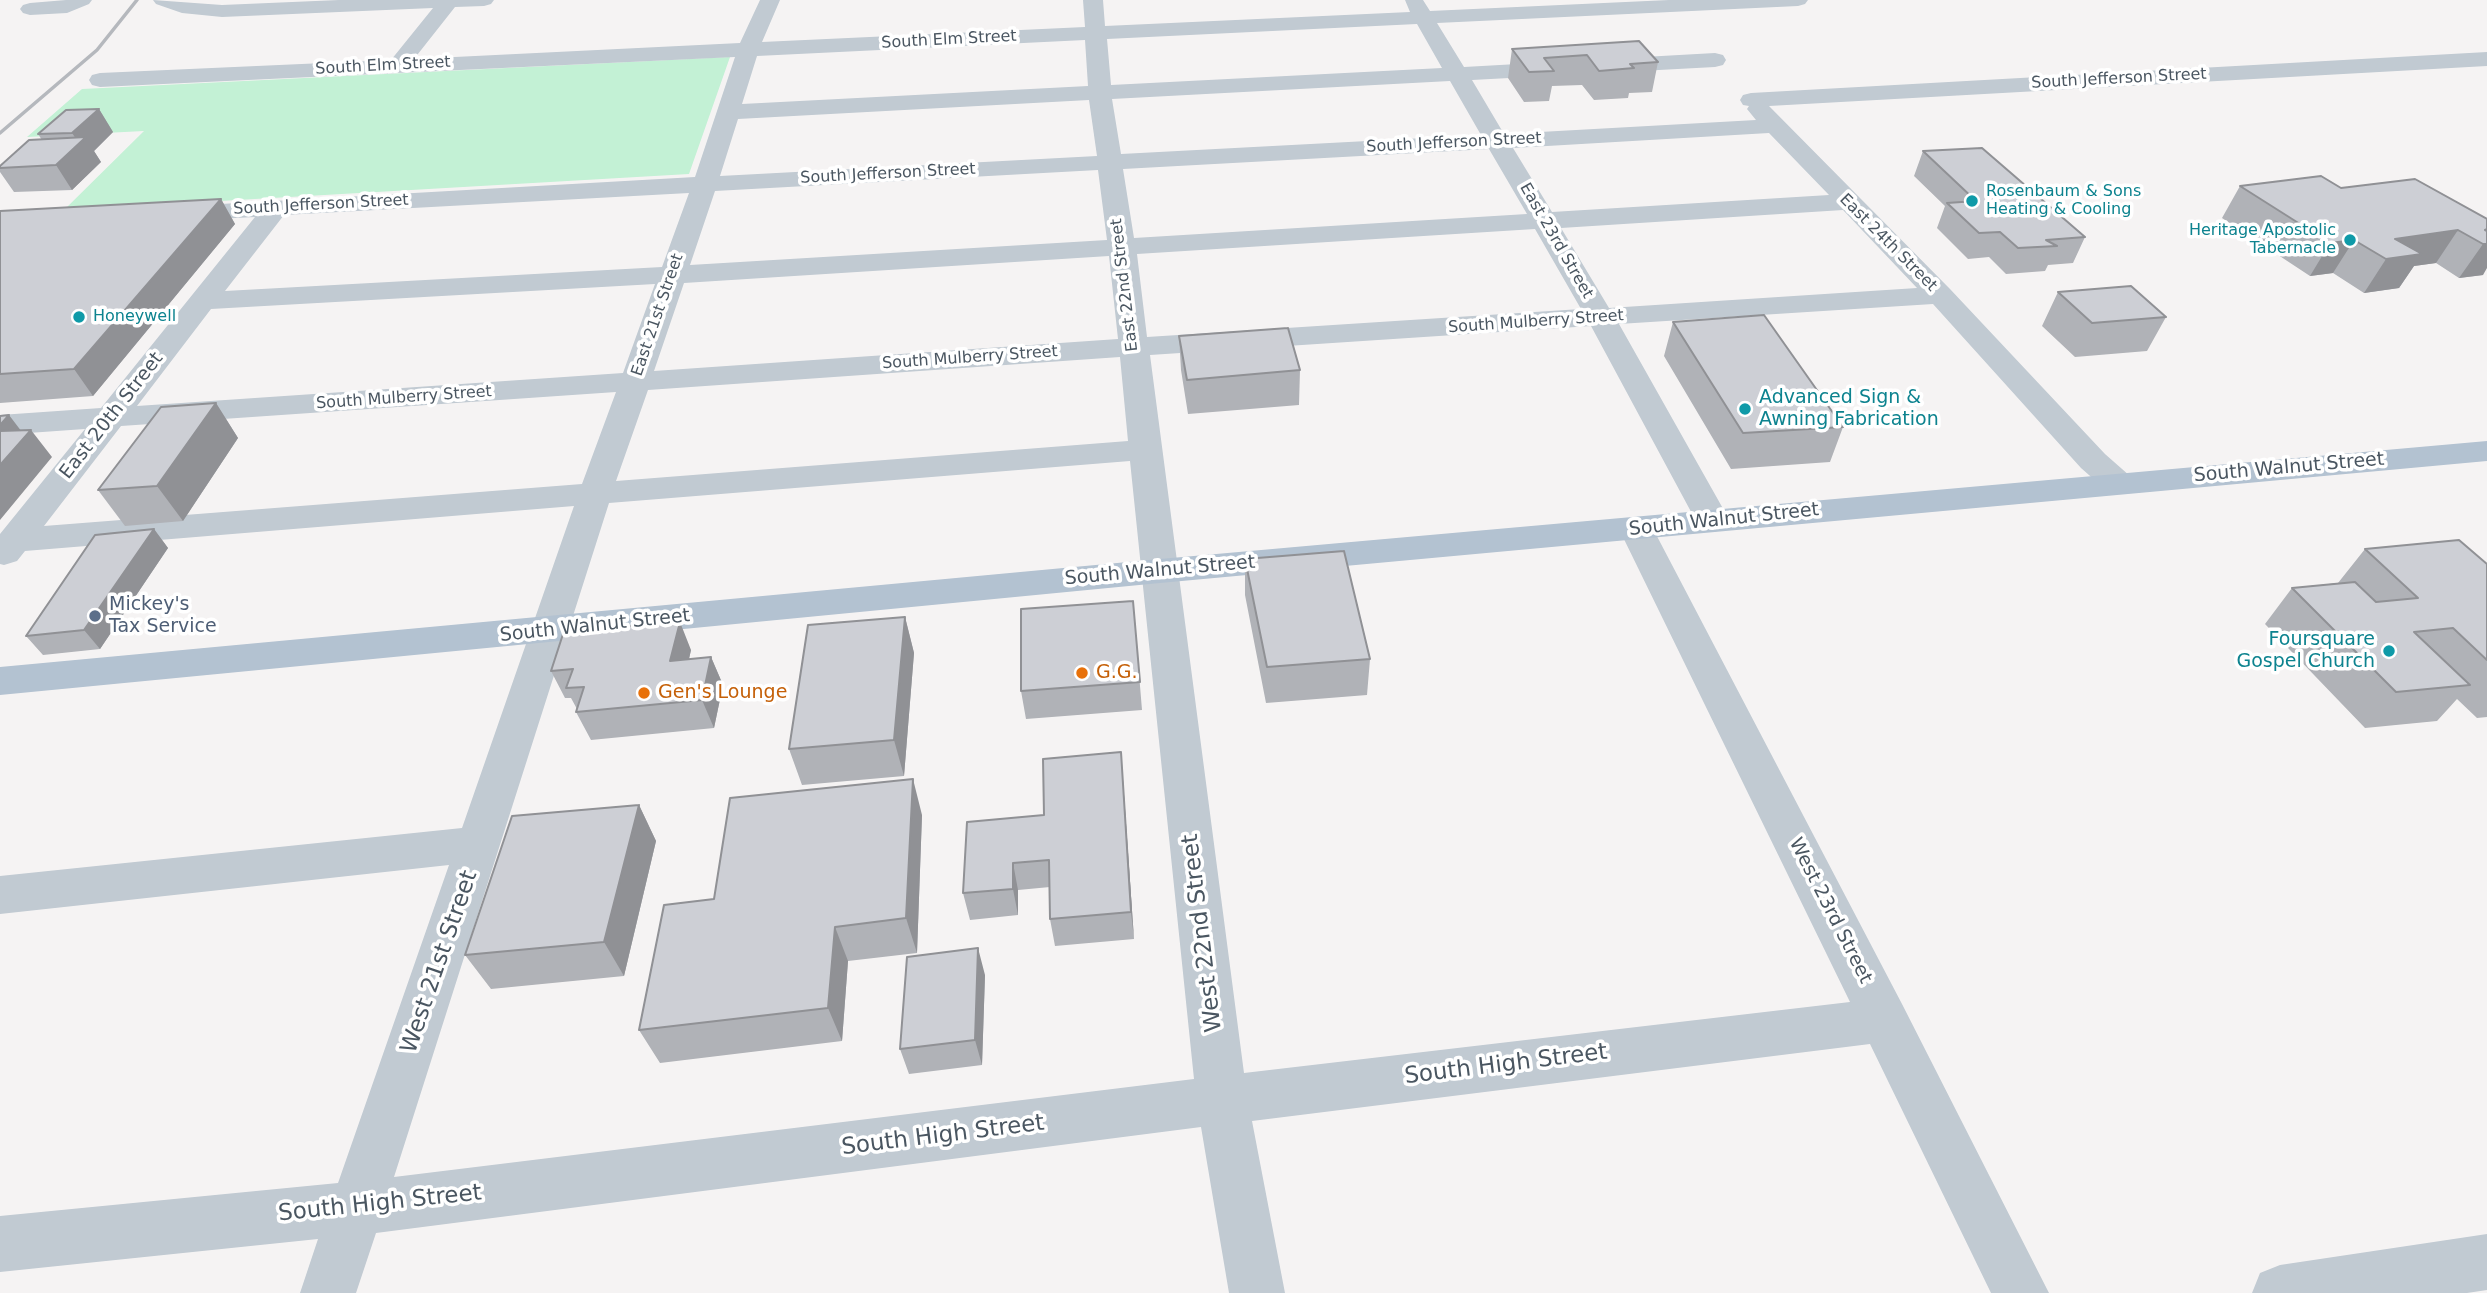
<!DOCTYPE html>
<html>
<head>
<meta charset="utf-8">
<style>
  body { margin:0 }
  canvas { display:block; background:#f5f3f3 }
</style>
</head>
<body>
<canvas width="2487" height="1293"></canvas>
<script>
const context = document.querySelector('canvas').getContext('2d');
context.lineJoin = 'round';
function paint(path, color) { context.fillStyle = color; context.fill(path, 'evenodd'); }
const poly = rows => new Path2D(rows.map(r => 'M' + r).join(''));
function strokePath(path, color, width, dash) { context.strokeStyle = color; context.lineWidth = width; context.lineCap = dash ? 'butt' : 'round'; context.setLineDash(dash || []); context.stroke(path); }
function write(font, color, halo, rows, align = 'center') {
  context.font = font + ' "DejaVu Sans",sans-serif'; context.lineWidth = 7; context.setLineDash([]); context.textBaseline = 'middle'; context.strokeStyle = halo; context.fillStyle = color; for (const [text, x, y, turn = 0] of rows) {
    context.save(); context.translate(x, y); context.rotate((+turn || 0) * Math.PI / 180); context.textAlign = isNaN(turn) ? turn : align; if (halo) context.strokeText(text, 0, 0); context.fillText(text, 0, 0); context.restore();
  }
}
paint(poly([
  [730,57,689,174,64,210,144,131,27,137,82,89]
]), '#c3f1d5');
paint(poly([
  [66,0,92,0,89,4,67,13,30,15,23,13,20,9,23,5,30,3,66,0],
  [153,0,222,5,339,0,494,0,491,4,484,6,455,7,414,59,740,43,760,0,780,0,762,42,1085,27,1083,0,1103,0,1105,26,1410,12,1405,0,1423,0,1430,11,1669,0,1808,0,1805,4,1798,6,1437,23,1464,67,1715,53,1723,55,1726,60,1723,65,1715,67,1472,80,1504,134,1756,120,1747,109,1749,106,1743,105,1740,100,1743,95,1751,93,2487,52,2487,66,1769,106,1950,289,2105,454,2130,476,2135,483,2130,490,2118,494,2106,490,2081,468,1933,304,1619,324,1730,521,1725,529,1713,532,1701,529,1696,521,1591,326,1150,355,1244,1073,1850,1002,1619,529,1625,521,1637,518,1649,521,1902,1004,2049,1293,1991,1293,1870,1044,1252,1121,1285,1293,1229,1293,1201,1127,376,1233,356,1293,300,1293,318,1239,0,1272,0,1216,338,1183,449,865,0,914,0,876,462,828,574,506,25,551,17,561,4,565,0,564,0,534,85,429,0,435,0,415,101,408,255,217,177,221,168,219,164,213,168,207,695,177,735,57,100,87,92,85,89,80,92,75,100,73,391,60,433,8,222,17,182,13,156,4,153,0],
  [1417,24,1442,68,1111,85,1107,39,1417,24],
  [1085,40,1088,86,742,104,757,56,1085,40],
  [1450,81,1481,135,1121,154,1112,99,1450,81],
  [1089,100,1097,156,720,176,738,119,1089,100],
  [1769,133,1829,195,1552,212,1513,148,1769,133],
  [1489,149,1527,214,1134,238,1123,169,1489,149],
  [1098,170,1107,240,690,265,715,191,1098,170],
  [689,193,662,267,225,291,284,215,689,193],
  [1843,210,1917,288,1609,308,1561,228,1843,210],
  [1535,229,1581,309,1147,337,1137,254,1535,229],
  [1109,256,1118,339,654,371,684,283,1109,256],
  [655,284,623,373,137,406,211,309,655,284],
  [1120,357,1128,441,616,481,648,390,1120,357],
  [616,392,582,484,44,526,121,426,616,392],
  [1130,461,1194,1079,394,1177,609,503,1130,461],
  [2487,1234,2487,1290,2467,1293,2252,1293,2260,1273,2280,1265,2487,1234]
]), '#c1cad2');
paint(poly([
  [2487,441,2487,461,1160,583,0,695,0,667,1160,559,2487,441]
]), '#b3c2d1');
strokePath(poly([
  [0,133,97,50,137,0]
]), '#b5b8bd', 3.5);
paint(poly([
  [1639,41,1658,62,1652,92,1629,93,1628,98,1594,100,1582,85,1552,86,1549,101,1524,102,1508,78,1512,49],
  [99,109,113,132,94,151,101,162,72,190,14,192,0,172,0,166,42,140,38,134],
  [1923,151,2085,237,2073,263,2048,265,2045,271,2006,274,1989,257,1968,259,1937,228,1945,206,1914,176],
  [2240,186,2341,188,2487,219,2483,275,2459,278,2436,263,2414,266,2399,288,2364,293,2333,273,2310,276,2222,218],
  [221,199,235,224,93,396,0,403,0,211],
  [2058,292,2166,317,2147,351,2075,357,2042,326],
  [1673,322,1843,427,1830,462,1731,469,1664,356],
  [1179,336,1300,370,1299,405,1188,414,1181,370],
  [216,403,238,438,183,521,125,526,98,490],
  [154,529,168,548,100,649,43,655,26,636],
  [2365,549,2487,564,2487,717,2477,718,2457,699,2437,721,2365,728,2265,624,2292,588,2338,583],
  [1245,559,1370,659,1367,695,1266,703,1245,595],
  [1133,601,1142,710,1026,719,1021,691],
  [905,617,914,653,904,776,802,785,789,749],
  [691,650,689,659,711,657,723,685,714,728,591,740,576,712,577,709,571,698,565,698,551,671],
  [1123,780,1134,939,1055,946,1050,919,1050,887,1018,890,1018,915,970,920,963,893,1044,815],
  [639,805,656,841,624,976,491,989,465,955],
  [922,815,917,953,848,961,842,1041,660,1063,639,1030,714,899],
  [985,975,982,1065,909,1074,900,1049]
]), '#b0b2b7');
paint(poly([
  [99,109,113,132,94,151,101,162,72,190,56,165,79,143,72,133],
  [221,199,235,224,93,396,74,369],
  [2487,229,2487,268,2483,275,2459,278,2483,244],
  [2458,230,2436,263,2414,266,2399,288,2364,293,2386,259,2395,239],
  [2354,240,2333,273,2310,276,2330,243],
  [216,403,238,438,183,521,157,486],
  [9,415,25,436,31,430,52,457,0,520,0,425],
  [154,529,168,548,100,649,84,630],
  [905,617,914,653,904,776,894,740],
  [680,622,691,650,682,689,670,661],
  [711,657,723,685,714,728,702,700],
  [1121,752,1123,780,1134,939,1131,912],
  [913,779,922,815,917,953,906,918],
  [639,805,656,841,624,976,604,942],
  [1013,863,1018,890,1018,915,1013,889],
  [835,927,848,961,842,1041,828,1008],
  [978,948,985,975,982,1065,975,1040]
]), '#909195');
const building = poly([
  [1639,41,1658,62,1630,64,1634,68,1599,71,1587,55,1544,58,1554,71,1529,72,1512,49,1639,41],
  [99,109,72,133,38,134,66,110,99,109],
  [86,137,56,165,0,168,0,166,29,140,86,137],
  [1982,148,2085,237,2046,240,2057,246,2018,248,2000,232,1979,233,1947,203,1976,201,1923,151,1982,148],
  [2321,176,2341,188,2415,179,2487,219,2487,229,2485,230,2487,231,2487,244,2483,244,2458,230,2395,239,2422,254,2386,259,2354,240,2330,243,2240,186,2321,176],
  [221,199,74,369,0,374,0,211,221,199],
  [2131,286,2166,317,2092,323,2058,292,2131,286],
  [1764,315,1843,427,1743,433,1673,322,1764,315],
  [1288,328,1300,370,1187,380,1179,336,1288,328],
  [216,403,157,486,98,490,161,407,216,403],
  [9,415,0,425,0,416,9,415],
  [31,430,0,465,0,431,31,430],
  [154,529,84,630,26,636,95,535,154,529],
  [2459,540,2487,564,2487,660,2453,628,2414,632,2470,685,2396,692,2292,588,2355,582,2376,602,2418,598,2365,549,2459,540],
  [1344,551,1370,659,1267,667,1245,559,1344,551],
  [1133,601,1140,682,1021,691,1021,609,1133,601],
  [905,617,894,740,789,749,808,625,905,617],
  [680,622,670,661,711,657,702,700,576,712,584,687,566,688,573,669,551,671,564,631,680,622],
  [1121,752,1131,912,1050,919,1049,860,1013,863,1013,889,963,893,967,822,1044,815,1043,759,1121,752],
  [913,779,906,918,835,927,828,1008,639,1030,664,905,714,899,730,798,913,779],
  [639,805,604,942,465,955,512,816,639,805],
  [978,948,975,1040,900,1049,907,957,978,948]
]);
paint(building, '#cdcfd5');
strokePath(building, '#909195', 2);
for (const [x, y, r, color] of [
  [1972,201,7,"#0f9aa8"],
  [2350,240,7,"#0f9aa8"],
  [79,317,7,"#0f9aa8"],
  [1745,409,7,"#0f9aa8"],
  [95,616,7,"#5c6f8a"],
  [2389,651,7,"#0f9aa8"],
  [1082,673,7,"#e8710a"],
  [644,693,7,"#e8710a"]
]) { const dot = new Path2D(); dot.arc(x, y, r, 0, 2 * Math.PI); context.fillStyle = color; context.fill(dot); strokePath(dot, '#fff', 2.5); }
write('16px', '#4a5661', '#fff', [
  ["South Elm Street",949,40,-3],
  ["South Elm Street",383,66,-3],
  ["South Jefferson Street",2119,79,-3],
  ["South Jefferson Street",1454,143,-3],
  ["South Jefferson Street",888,174,-3],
  ["South Jefferson Street",321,205,-3],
  ["East 23rd Street",1556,241,60],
  ["East 24th Street",1888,243,45],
  ["East 22nd Street",1125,285,-97],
  ["East 21st Street",658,315,-71],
  ["South Mulberry Street",1536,322,-4],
  ["South Mulberry Street",970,358,-4],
  ["South Mulberry Street",404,398,-4]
]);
write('16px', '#0d838f', '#fff', [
  ["Rosenbaum & Sons",1986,192],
  ["Heating & Cooling",1986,210],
  ["Heritage Apostolic",2336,231,"right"],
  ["Tabernacle",2336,249,"right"],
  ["Honeywell",93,317]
], 'left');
write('19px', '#0d838f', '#fff', [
  ["Advanced Sign &",1759,398],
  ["Awning Fabrication",1759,420],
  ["Foursquare",2375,640,"right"],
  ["Gospel Church",2375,662,"right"]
], 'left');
write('19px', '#4a5661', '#fff', [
  ["East 20th Street",112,416,-52],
  ["South Walnut Street",2289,468,-5],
  ["South Walnut Street",1724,520,-6],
  ["South Walnut Street",1160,571,-5],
  ["South Walnut Street",595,626,-6],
  ["West 23rd Street",1830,911,63]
]);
write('19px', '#4e5e75', '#fff', [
  ["Mickey's",109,605],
  ["Tax Service",109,627]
], 'left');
write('19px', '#c56008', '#fff', [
  ["G.G.",1096,673],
  ["Gen's Lounge",658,693]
], 'left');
write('23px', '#4a5661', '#fff', [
  ["West 22nd Street",1203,933,-97],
  ["West 21st Street",440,962,-71],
  ["South High Street",1506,1065,-7],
  ["South High Street",943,1136,-7],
  ["South High Street",380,1204,-6]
]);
</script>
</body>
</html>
